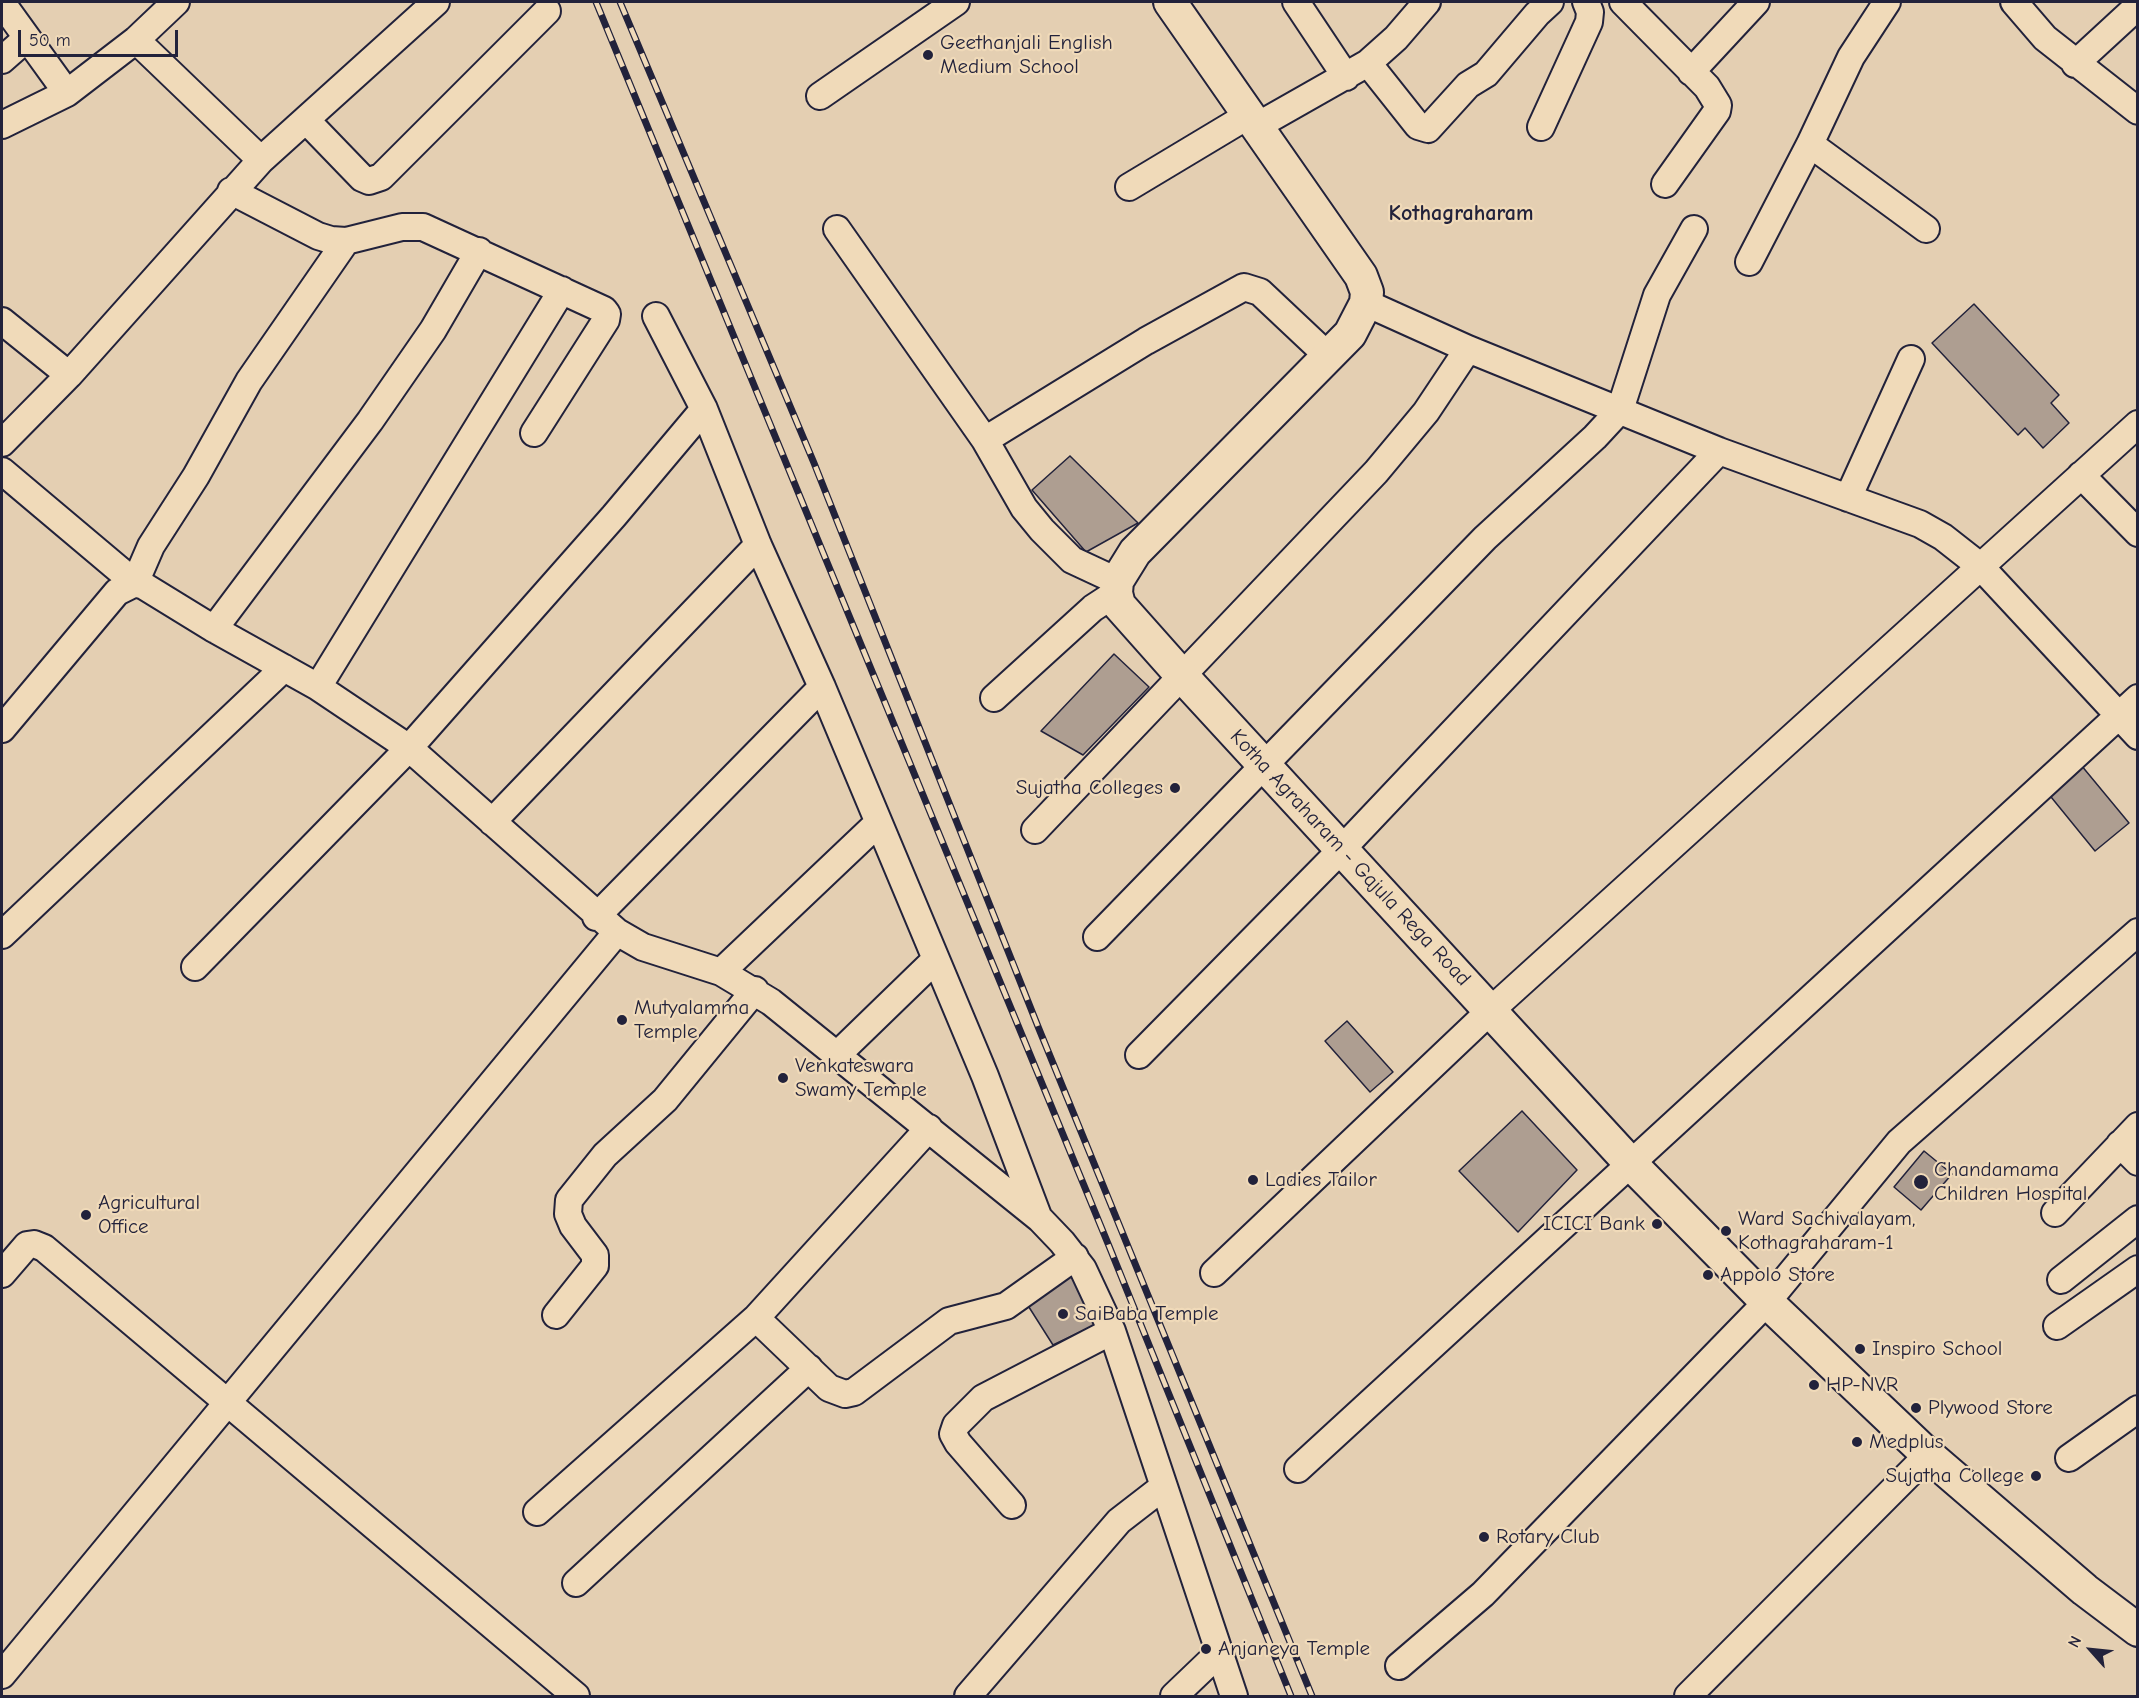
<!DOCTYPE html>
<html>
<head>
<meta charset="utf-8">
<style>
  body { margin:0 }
  #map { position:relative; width:2139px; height:1698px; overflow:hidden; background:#e4cfb2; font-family:"Comic Neue",sans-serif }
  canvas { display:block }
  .frame { position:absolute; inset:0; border:3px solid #22223b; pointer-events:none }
  .north { position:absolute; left:2061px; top:1620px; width:60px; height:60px; -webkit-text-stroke:4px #f0dab9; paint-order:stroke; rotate:297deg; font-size:16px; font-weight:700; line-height:24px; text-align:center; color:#22223b }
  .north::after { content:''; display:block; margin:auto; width:21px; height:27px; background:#22223b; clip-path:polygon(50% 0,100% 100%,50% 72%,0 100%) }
  .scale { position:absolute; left:18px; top:30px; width:160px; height:27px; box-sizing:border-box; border:3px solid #22223b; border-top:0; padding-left:8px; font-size:18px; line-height:21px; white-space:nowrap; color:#22223b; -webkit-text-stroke:4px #f0dab9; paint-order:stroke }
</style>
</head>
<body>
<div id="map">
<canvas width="2139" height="1698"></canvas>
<div class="frame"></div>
<div class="north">N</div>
<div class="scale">50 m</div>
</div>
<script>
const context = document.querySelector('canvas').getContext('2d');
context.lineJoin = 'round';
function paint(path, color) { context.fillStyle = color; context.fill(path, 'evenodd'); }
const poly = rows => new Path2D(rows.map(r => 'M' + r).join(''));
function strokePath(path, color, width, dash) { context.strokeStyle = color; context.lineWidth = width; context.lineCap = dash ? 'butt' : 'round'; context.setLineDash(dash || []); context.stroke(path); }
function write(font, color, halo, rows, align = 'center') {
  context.font = font + ' "Comic Neue",sans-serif'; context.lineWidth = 4.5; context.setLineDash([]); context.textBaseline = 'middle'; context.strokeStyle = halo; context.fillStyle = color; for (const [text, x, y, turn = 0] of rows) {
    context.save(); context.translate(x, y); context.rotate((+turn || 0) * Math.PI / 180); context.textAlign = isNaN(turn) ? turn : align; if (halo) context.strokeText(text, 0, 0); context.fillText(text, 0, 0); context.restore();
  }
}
const building = poly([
  [1974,304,2059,395,2051,403,2069,423,2043,448,2025,428,2018,435,1932,343,1974,304],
  [1070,456,1138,523,1086,552,1032,490,1070,456],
  [1114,654,1149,687,1083,755,1041,731,1114,654],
  [2081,765,2129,823,2095,851,2047,792,2081,765],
  [1347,1021,1393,1072,1370,1092,1325,1041,1347,1021],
  [1522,1111,1577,1170,1518,1232,1459,1171,1522,1111],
  [1924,1151,1952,1174,1921,1210,1894,1187,1924,1151],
  [1074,1274,1097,1324,1053,1345,1027,1304,1074,1274]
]);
paint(building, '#ae9e91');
strokePath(building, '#22223b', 1.5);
const minor = poly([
  [1296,2,1346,77],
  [1623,2,1707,87,1718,105,1717,111,1665,184],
  [2014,2,2045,38,2138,111],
  [2,3,67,93],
  [136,40,261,160],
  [2,60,27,38],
  [1368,63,1418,126,1428,129,1468,85,1486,74,1537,14,1550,2],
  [2075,64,2138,6],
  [1691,72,1756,2],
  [820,96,956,2],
  [306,120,362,178,369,181,381,177,547,11],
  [2,125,67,93,136,40,176,2],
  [1257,126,1368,63,1396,38,1427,2],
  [1541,127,1589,22,1590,12,1586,2],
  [1810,144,1926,229],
  [1129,187,1249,115],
  [231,191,318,236,331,240,346,241,402,227,423,227,604,310,607,314,606,320,534,433],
  [837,229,985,440,1024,508,1042,530,1072,560,1117,581],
  [1749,262,1810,144,1851,57,1887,2],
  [1366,303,1468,349,1719,451,1920,524,1943,537,1980,566,2138,736],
  [656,316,704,409,758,545,822,687,985,1076,1038,1216],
  [2,321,69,375],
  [985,440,1146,341,1244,287,1260,292,1328,356],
  [2,443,69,375,261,160,436,2],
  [2,471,135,583,151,546,196,476,249,381,346,241],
  [2081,475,2138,533],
  [1848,498,1911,359],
  [214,629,370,421,433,330,479,251],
  [318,687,562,290],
  [994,698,1093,608,1116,593],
  [2,729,117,592,135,583,144,586,214,629,318,687,409,748,617,932,643,947,721,972,771,1002,1040,1219,1062,1242,1083,1269,1112,1331,1234,1696],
  [492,822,758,545],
  [1035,830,1376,472,1426,412,1468,349],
  [596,917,822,687],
  [2,935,284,668],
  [1097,937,1485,538,1595,437,1620,410,1657,295,1694,229],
  [195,967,409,748,614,516,704,409],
  [721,972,878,823],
  [837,1055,935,960],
  [1139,1055,1341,850,1719,451],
  [2120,1144,2138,1162],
  [2055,1213,2138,1126],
  [1214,1273,1490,1011,2138,424],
  [2,1274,27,1245,34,1244,44,1248,576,1696],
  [2061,1280,2138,1219],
  [556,1315,595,1266,595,1255,573,1226,568,1214,569,1200,605,1155,665,1100,755,990],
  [756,1318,829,1388,845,1394,854,1392,949,1321,1006,1306,1075,1257],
  [2057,1326,2138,1269],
  [2069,1458,2138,1409],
  [1298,1469,2138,698],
  [1012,1505,958,1443,953,1434,956,1425,983,1398,1112,1331],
  [537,1512,756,1318,929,1128],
  [576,1583,809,1368],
  [1399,1666,1483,1594,1767,1302,1899,1142,2138,932],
  [2,1675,617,932],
  [968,1696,1119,1521,1163,1487],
  [1174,1696,1220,1652],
  [1688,1696,1928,1455]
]);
const major = poly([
  [1170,2,1361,276,1367,292,1366,303,1350,334,1135,552,1117,581,1116,593,1119,605,1183,677,1631,1164,1767,1302,1928,1455,2085,1590,2138,1630]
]);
strokePath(minor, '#22223b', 30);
strokePath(major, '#22223b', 36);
strokePath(minor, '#f0dab9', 26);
strokePath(major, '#f0dab9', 32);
const rail = poly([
  [596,2,1109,1246,1291,1696],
  [620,2,814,463,1039,1029,1312,1696]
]);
strokePath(rail, '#22223b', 7);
strokePath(rail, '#f0dab9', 4.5, [14]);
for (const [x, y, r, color] of [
  [928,55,6,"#22223b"],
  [1175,788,6,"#22223b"],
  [622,1020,6,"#22223b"],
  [783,1078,6,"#22223b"],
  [1253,1180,6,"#22223b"],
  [1921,1182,8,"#22223b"],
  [86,1215,6,"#22223b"],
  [1657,1224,6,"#22223b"],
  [1726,1231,6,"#22223b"],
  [1708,1275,6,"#22223b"],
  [1063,1314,6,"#22223b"],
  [1860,1349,6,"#22223b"],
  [1814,1385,6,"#22223b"],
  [1916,1408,6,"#22223b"],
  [1857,1442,6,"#22223b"],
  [2036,1476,6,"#22223b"],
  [1484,1537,6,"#22223b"],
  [1206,1649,6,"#22223b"]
]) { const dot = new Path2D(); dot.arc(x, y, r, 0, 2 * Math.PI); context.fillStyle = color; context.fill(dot); strokePath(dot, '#f0dab9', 2); }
write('21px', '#22223b', '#f0dab9', [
  ["Geethanjali English",940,43],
  ["Medium School",940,67],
  ["Sujatha Colleges",1163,788,"right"],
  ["Mutyalamma",634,1008],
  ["Temple",634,1032],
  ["Venkateswara",795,1066],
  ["Swamy Temple",795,1090],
  ["Chandamama",1934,1170],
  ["Children Hospital",1934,1194],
  ["Ladies Tailor",1265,1180],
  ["Agricultural",98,1203],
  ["Office",98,1227],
  ["Ward Sachivalayam,",1738,1219],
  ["Kothagraharam-1",1738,1243],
  ["ICICI Bank",1645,1224,"right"],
  ["Appolo Store",1720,1275],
  ["SaiBaba Temple",1075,1314],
  ["Inspiro School",1872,1349],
  ["HP-NVR",1826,1385],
  ["Plywood Store",1928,1408],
  ["Medplus",1869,1442],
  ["Sujatha College",2024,1476,"right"],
  ["Rotary Club",1496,1537],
  ["Anjaneya Temple",1218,1649]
], 'left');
write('21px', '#22223b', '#f0dab9', [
  ["Kotha Agraharam - Gajula Rega Road",1350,858,47]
]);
write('bold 22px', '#22223b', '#f0dab9', [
  ["Kothagraharam",1461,214]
]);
</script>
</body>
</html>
